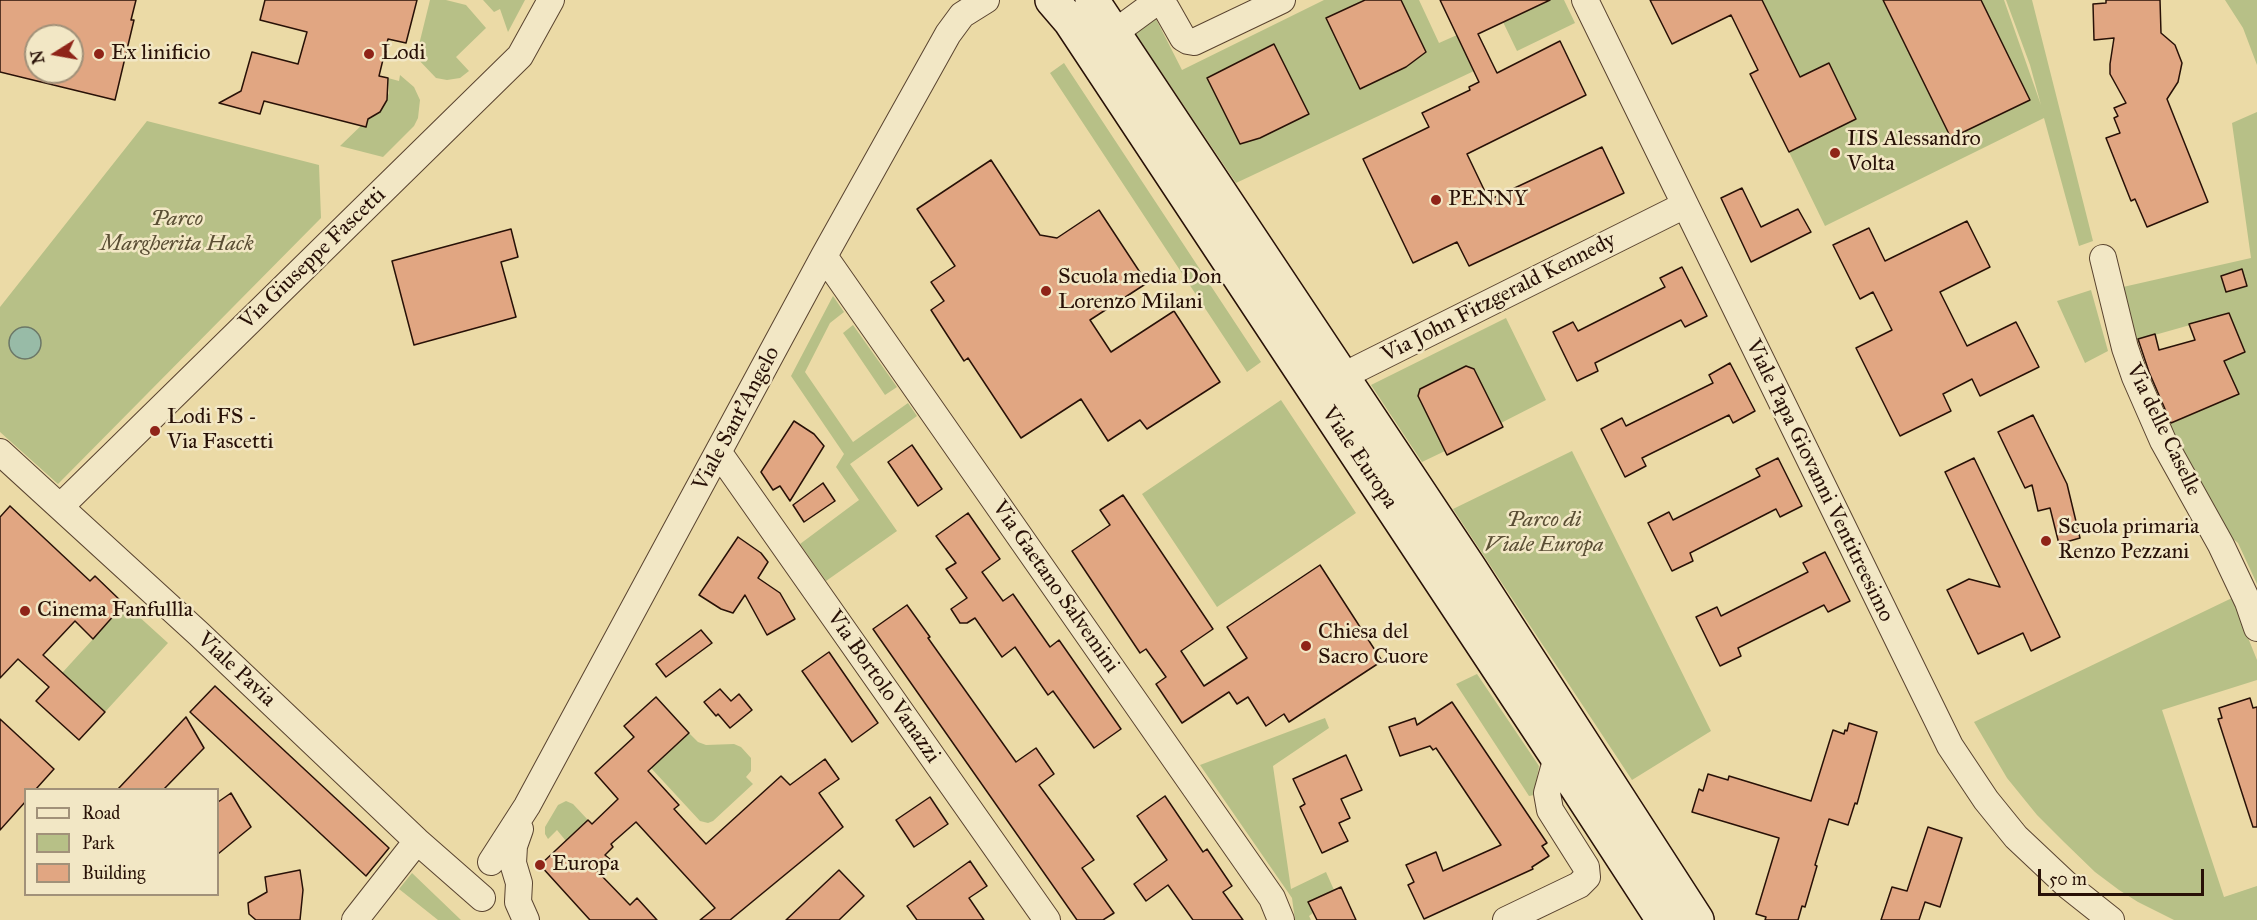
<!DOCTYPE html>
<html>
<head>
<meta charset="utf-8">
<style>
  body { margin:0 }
  #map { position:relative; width:2257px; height:920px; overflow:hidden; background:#ebdaa6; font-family:"IM FELL Great Primer",serif }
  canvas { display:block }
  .legend { position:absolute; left:24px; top:788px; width:195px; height:108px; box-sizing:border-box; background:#f2e7c5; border:2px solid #a19179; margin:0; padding:8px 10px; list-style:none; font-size:18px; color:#281107 }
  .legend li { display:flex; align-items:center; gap:12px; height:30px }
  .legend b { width:30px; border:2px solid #a19179 }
  .north { position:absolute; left:24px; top:24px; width:60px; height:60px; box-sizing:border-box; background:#f2e7c5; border:2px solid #a19179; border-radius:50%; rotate:259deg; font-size:16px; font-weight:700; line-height:24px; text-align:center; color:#281107 }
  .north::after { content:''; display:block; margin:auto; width:21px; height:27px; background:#8f2418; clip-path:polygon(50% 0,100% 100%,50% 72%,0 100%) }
  .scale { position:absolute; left:2038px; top:869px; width:166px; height:27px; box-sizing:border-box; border:3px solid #281107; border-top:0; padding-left:8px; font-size:18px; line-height:21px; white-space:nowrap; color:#281107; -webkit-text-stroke:4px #f2e7c5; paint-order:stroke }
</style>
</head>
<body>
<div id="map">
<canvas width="2257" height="920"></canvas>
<ul class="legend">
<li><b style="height:8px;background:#f2e7c5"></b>Road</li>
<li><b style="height:16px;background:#b7c087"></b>Park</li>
<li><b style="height:16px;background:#e1a682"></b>Building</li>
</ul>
<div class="north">N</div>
<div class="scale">50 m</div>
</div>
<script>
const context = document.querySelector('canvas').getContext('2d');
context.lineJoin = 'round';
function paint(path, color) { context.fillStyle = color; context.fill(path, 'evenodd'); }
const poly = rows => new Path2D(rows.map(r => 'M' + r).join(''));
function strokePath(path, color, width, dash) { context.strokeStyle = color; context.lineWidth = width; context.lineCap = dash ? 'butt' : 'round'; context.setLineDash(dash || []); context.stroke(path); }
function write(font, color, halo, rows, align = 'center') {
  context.font = font + ' "IM FELL Great Primer",serif'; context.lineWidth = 5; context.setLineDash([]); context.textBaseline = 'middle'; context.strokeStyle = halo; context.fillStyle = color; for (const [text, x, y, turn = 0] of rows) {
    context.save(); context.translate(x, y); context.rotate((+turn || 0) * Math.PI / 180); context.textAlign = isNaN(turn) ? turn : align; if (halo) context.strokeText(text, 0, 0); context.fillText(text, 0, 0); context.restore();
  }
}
paint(poly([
  [430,0,446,0,466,5,486,28,456,57,469,71,460,78,447,80,436,78,416,57],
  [483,0,525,0,508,32,500,9,494,12],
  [1324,0,1419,0,1439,43,1457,35,1474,71,1236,183,1135,33,1155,17,1182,70],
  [1545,0,1564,0,1575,23,1517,51,1503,22,1546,2],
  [1762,0,1883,0,1951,138,2029,100,1981,0,2004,0,2041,105,2030,65,2006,0,2032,0,2093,241,2079,246,2044,118,1825,226,1789,152,1856,119,1829,63,1800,77],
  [2225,0,2257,0,2257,65,2243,28],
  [1064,63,1261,362,1247,372,1050,73],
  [400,75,414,87,420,100,418,118,414,126,383,157,340,146,368,119,380,112,389,93,388,78,399,81],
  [2257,112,2257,584,2238,543,2226,533,2168,425,2238,394,2224,361,2245,351,2229,314,2137,340,2123,287,2251,258,2232,123],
  [147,121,319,165,321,218,58,484,0,432,0,307],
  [2091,290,2108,351,2085,363,2057,301],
  [833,296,844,312,830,323,805,372,853,442,908,403,917,416,850,464,897,531,826,581,800,544,859,500,836,467,844,454,791,376],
  [1506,318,1546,400,1501,423,1474,369,1466,366,1420,389,1418,396,1445,451,1422,462,1371,385],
  [853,325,897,387,885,395,843,333],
  [1281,400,1356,513,1217,607,1142,494],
  [1572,451,1711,731,1632,780,1453,509],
  [2232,598,2257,660,2257,680,2162,710,2224,897,2257,886,2257,920,2174,920,2138,902,2119,890,2095,872,2064,842,2037,815,2007,778,1974,722],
  [125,604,168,643,105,712,62,673],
  [1477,674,1539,766,1534,795,1529,796,1456,684],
  [1325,718,1329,728,1273,766,1291,889,1326,872,1334,890,1308,902,1313,913,1309,916,1311,920,1295,920,1292,898,1200,765],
  [689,733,698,742,706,745,734,744,741,747,751,758,751,771,746,777,753,784,713,821,708,823,700,821,651,768],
  [566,801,573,804,588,820,566,841,557,830,548,839,545,834,545,827,558,805],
  [412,873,461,920,438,920,399,889]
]), '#b7c087');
const water = poly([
  '9 343a16 16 0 1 1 32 0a16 16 0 1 1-32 0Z'
]);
paint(water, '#98bba7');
strokePath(water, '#6b7767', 1.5);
const building = poly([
  [0,0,136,0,131,20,134,20,115,100,0,72,0,0],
  [36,36,72,36,72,72,36,72,36,36],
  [265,0,417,0,406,43,388,39,379,76,388,78,387,100,380,112,368,119,366,127,264,101,260,114,219,103,241,91,252,52,298,64,307,32,260,20,265,0],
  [1365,0,1401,0,1426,52,1406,67,1360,89,1326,18,1365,0],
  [1440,0,1550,0,1478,34,1497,73,1560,41,1586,95,1467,154,1489,200,1602,147,1624,193,1469,266,1457,242,1413,263,1363,159,1429,127,1422,113,1470,90,1469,87,1479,82,1440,0],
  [1650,0,1762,0,1800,77,1829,63,1856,119,1789,152,1750,74,1758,70,1731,15,1672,44,1650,0],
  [1883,0,1981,0,2030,100,1951,138,1883,0],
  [2106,0,2160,0,2161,33,2175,45,2182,63,2178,82,2167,99,2208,202,2147,227,2135,199,2131,201,2106,138,2120,133,2114,118,2118,116,2114,108,2126,103,2110,74,2110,64,2114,38,2094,40,2093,4,2106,3,2106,0],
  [1274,44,1309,114,1260,138,1240,144,1207,78,1274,44],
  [991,160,1040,235,1057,238,1099,210,1147,283,1090,320,1111,352,1174,311,1220,382,1147,429,1140,420,1108,441,1081,399,1021,438,968,358,964,361,931,310,944,301,931,282,955,266,917,209,991,160],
  [1742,188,1761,227,1798,209,1811,232,1751,262,1721,198,1742,188],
  [1967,221,1990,267,1940,292,1967,346,2016,322,2039,367,1980,396,1972,379,1943,394,1951,411,1900,436,1856,348,1892,330,1873,292,1860,299,1833,245,1869,228,1885,261,1967,221],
  [511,229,518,257,501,262,516,317,414,345,392,261,511,229],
  [1682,267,1707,316,1685,327,1681,320,1595,363,1598,371,1577,381,1553,332,1573,322,1578,331,1665,287,1660,278,1682,267],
  [2242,269,2247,286,2226,292,2221,276,2242,269],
  [2229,313,2245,352,2224,361,2239,394,2171,423,2149,372,2138,339,2155,334,2159,350,2195,340,2189,324,2229,313],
  [1730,363,1755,411,1733,423,1729,415,1642,458,1646,466,1625,477,1601,429,1622,418,1626,426,1713,383,1709,375,1730,363],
  [1466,366,1474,369,1503,427,1447,455,1418,396,1420,389,1466,366],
  [2033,415,2067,484,2080,538,2059,544,2050,508,2038,511,2032,485,2025,488,1998,432,2033,415],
  [794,421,814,434,824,446,790,501,780,486,773,490,761,472,794,421],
  [912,445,942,489,918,506,888,462,912,445],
  [1778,458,1802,506,1780,517,1776,509,1690,553,1693,561,1672,571,1648,523,1669,512,1673,520,1760,476,1756,469,1778,458],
  [1974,458,2060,637,2031,651,2023,633,1978,654,1947,590,1969,579,2000,587,1945,472,1974,458],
  [823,483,835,501,804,522,793,505,823,483],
  [1123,495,1213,629,1181,651,1204,686,1247,658,1227,627,1320,565,1382,661,1289,722,1284,714,1266,726,1248,697,1237,704,1229,692,1182,723,1156,684,1166,677,1146,649,1140,653,1072,551,1110,525,1100,510,1123,495],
  [10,506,90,581,95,576,124,604,93,639,75,621,43,655,105,712,79,740,36,701,49,687,18,659,0,678,0,517,10,506],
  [968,513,1000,559,982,572,1003,601,1013,594,1050,647,1059,640,1121,729,1094,748,1053,691,1048,695,1015,647,1002,657,975,618,967,623,960,623,951,609,967,598,946,569,956,563,936,536,968,513],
  [738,537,761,553,768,562,758,578,780,593,795,619,767,635,745,595,733,613,721,609,699,595,738,537],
  [1825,552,1850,601,1828,612,1824,605,1738,648,1741,656,1720,666,1696,617,1717,607,1721,616,1808,572,1803,563,1825,552],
  [907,605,930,637,928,638,1016,762,1036,748,1054,774,1039,785,1094,860,1082,868,1114,913,1103,920,1077,920,873,629,907,605],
  [701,630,712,643,666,677,656,664,701,630],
  [829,652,878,723,852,742,802,671,829,652],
  [215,686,389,848,366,876,190,712,215,686],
  [720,689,731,701,739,694,752,710,730,728,718,714,716,716,704,702,720,689],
  [656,697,689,733,648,771,679,805,674,809,706,844,781,776,790,785,825,759,839,779,819,793,843,827,730,920,700,920,715,908,636,822,611,844,613,847,605,855,611,860,598,872,630,905,637,898,657,920,590,920,540,865,588,820,592,824,618,799,595,773,634,737,624,726,656,697],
  [2250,698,2253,708,2257,707,2257,827,2253,827,2218,719,2222,718,2219,708,2250,698],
  [1452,702,1547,843,1542,846,1549,856,1532,867,1533,869,1424,919,1408,885,1414,882,1406,865,1436,852,1443,871,1501,845,1436,748,1433,750,1430,746,1400,756,1389,727,1415,718,1417,725,1452,702],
  [186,717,204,748,164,789,118,789,186,717],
  [0,719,54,769,36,789,26,789,26,801,0,830,0,719],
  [1849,723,1877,732,1857,804,1855,803,1848,825,1829,819,1815,865,1817,866,1805,907,1802,906,1798,920,1765,920,1766,917,1756,914,1779,838,1692,812,1699,789,1703,791,1708,774,1728,780,1729,776,1811,801,1833,730,1844,734,1845,730,1847,731,1849,723],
  [1346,755,1362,790,1341,799,1350,818,1339,823,1348,841,1322,853,1300,807,1305,804,1293,779,1346,755],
  [231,793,251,827,218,854,218,802,231,793],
  [1165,796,1203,852,1207,849,1232,886,1223,892,1243,920,1193,920,1168,885,1146,901,1134,884,1167,860,1137,816,1165,796],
  [930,797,948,824,914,847,896,820,930,797],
  [1928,827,1962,838,1940,907,1925,902,1919,920,1881,920,1892,887,1907,891,1928,827],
  [970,861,987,886,969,898,984,920,917,920,907,906,970,861],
  [300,870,303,890,300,920,256,920,249,914,248,903,267,892,265,877,300,870],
  [839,870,864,896,839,920,786,920,839,870],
  [1341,887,1356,920,1317,920,1308,902,1341,887]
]);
paint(building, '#e1a682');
strokePath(building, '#281107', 1.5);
const street = poly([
  [1585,0,1950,746,1986,800,2016,837,2067,885,2111,920],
  [1155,2,1166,8,1183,38,1188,41,1194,42,1282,0],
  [1114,33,1159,0],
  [824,256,1272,898,1281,920],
  [2103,258,2125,348,2135,377,2163,441,2221,545,2248,602,2257,628],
  [1325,385,1685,205],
  [0,452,199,634,417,841,482,898],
  [719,453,1047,920],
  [61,506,520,56,551,0],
  [520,829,514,846,513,863,519,883,518,902,526,920],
  [491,862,527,806,824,256,948,34,962,15,986,0],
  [355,920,417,841],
  [1506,920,1579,885,1587,877,1586,867,1550,810,1547,793,1557,757]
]);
const secondary = poly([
  [1052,0,1070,21,1557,757,1663,920],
  [1092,0,1469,567,1697,920]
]);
strokePath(street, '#59432f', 28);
strokePath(secondary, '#281107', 36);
strokePath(street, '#f2e7c5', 26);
strokePath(secondary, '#f2e7c5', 33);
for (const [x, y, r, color] of [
  [99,54,6,"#8f2418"],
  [369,54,6,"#8f2418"],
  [1835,153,6,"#8f2418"],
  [1436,200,6,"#8f2418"],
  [1046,291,6,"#8f2418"],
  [155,431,6,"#8f2418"],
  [2046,541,6,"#8f2418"],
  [25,611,6,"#8f2418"],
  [1306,646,6,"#8f2418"],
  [540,865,6,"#8f2418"]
]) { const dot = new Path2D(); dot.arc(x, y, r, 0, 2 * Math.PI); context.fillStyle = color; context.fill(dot); strokePath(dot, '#f2e7c5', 2); }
write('22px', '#281107', '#f2e7c5', [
  ["Ex linificio",111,54],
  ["Lodi",381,54],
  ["IIS Alessandro",1847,140],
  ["Volta",1847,165],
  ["PENNY",1448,200],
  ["Scuola media Don",1058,278],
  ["Lorenzo Milani",1058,303],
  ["Lodi FS -",167,418],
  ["Via Fascetti",167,443],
  ["Scuola primaria",2058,528],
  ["Renzo Pezzani",2058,553],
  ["Cinema Fanfullla",37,611],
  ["Chiesa del",1318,633],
  ["Sacro Cuore",1318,658],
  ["Europa",552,865]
], 'left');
write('italic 22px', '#5a4e34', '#f2e7c5', [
  ["Parco",177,220],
  ["Margherita Hack",177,245],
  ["Parco di",1544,521],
  ["Viale Europa",1544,546]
]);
write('22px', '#281107', '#f2e7c5', [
  ["Via Giuseppe Fascetti",313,259,-44],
  ["Via John Fitzgerald Kennedy",1499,298,-27],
  ["Viale Sant'Angelo",737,419,-62],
  ["Via delle Caselle",2163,430,64],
  ["Viale Europa",1359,458,56],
  ["Viale Papa Giovanni Ventitreesimo",1819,481,64],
  ["Via Gaetano Salvemini",1055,587,55],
  ["Viale Pavia",236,670,43],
  ["Via Bortolo Vanazzi",883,687,55]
]);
</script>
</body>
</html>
